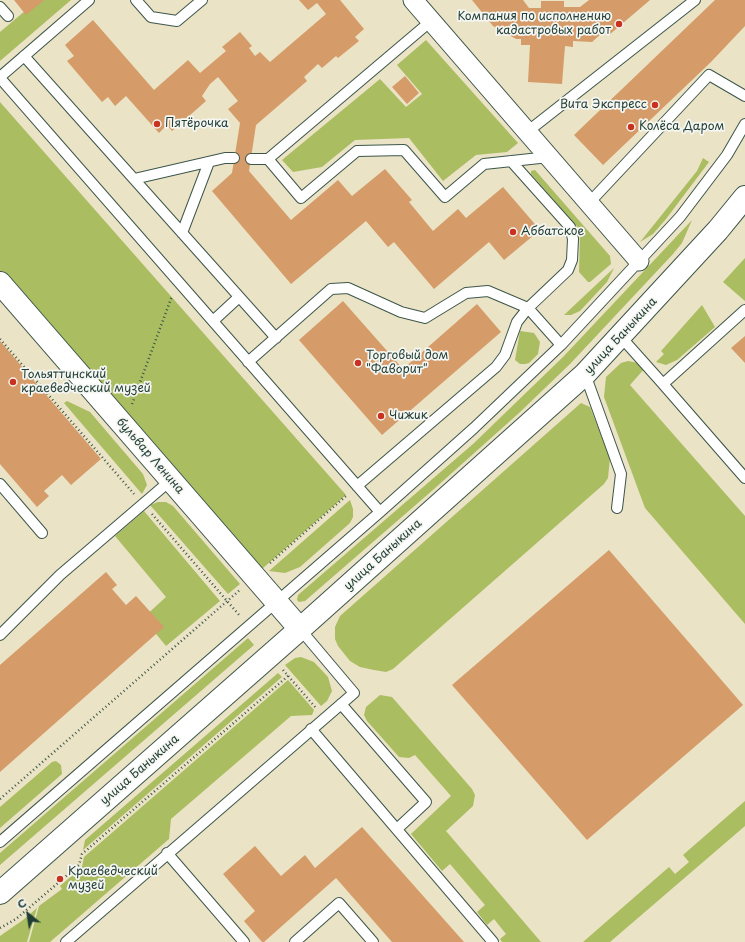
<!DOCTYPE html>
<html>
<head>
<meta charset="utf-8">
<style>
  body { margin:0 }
  #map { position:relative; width:745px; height:942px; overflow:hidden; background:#eae3c5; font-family:"Playpen Sans",sans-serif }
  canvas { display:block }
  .north { position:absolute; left:8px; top:894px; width:40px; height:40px; -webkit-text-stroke:3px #f6f6f2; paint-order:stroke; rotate:330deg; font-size:11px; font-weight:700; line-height:16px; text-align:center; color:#1f3d34 }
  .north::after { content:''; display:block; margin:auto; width:14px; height:18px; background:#1f3d34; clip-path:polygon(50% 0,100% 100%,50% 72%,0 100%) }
</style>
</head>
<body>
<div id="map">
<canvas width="745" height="942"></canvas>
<div class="north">С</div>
</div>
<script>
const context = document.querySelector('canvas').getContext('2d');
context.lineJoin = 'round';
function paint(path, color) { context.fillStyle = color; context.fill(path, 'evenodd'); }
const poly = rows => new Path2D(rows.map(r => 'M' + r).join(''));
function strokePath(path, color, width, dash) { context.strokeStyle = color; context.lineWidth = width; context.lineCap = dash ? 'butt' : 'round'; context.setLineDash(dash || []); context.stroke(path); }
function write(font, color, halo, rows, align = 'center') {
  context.font = font + ' "Playpen Sans",sans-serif'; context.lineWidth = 3.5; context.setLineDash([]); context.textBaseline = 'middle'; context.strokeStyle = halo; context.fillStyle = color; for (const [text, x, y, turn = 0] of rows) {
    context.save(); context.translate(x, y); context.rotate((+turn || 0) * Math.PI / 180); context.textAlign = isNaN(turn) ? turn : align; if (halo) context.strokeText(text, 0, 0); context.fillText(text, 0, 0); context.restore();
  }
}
paint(poly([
  [38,0,71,0,0,61,0,32],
  [426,40,518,143,507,152,476,155,443,181,409,138,355,140,322,167,293,172,282,160,380,79,406,107,422,94,397,65],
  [0,102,346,495,262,569,0,271],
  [703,158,709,162,666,219,653,234,640,242,697,171],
  [535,170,610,256,611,264,590,282,588,282,579,272,580,233,578,228,531,174,531,171],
  [692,220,682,243,673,254,570,364,519,413,434,489,305,601,299,602,297,600,298,595,473,444,563,357],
  [745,258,745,301,723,282],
  [614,268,607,282,580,311,571,315,564,315],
  [702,305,715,327,677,360,666,365,656,362,664,354,661,351],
  [520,331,534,333,540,342,538,354,529,363,525,364,520,364,515,360],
  [628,361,638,363,645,368,630,385,745,516,745,624,645,508,604,397,606,377,621,363],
  [67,401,90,412,143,474,147,485,142,494,64,403],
  [581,403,590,407,610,458,608,478,604,484,393,669,386,672,374,670,360,667,350,661,338,646,335,639,335,627,340,616],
  [350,500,353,509,353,517,350,523,300,567,285,573,269,571],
  [158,502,166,502,173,506,240,584,228,594,150,505],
  [144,511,220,601,166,646,143,618,166,597,115,536],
  [248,638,254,645,0,865,0,853],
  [301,657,314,662,328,677,332,691,327,701,321,706,285,665,295,658],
  [278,673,282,677,83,850,85,840],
  [288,680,314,710,312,715,291,716,171,819,169,839,50,942,29,942,39,906,62,889,60,886,82,867,84,857],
  [380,695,392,697,472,789,475,795,473,806,446,831,541,942,502,942,500,939,506,934,494,919,487,925,477,912,485,905,450,864,442,871,411,834,451,796,415,755,409,758,399,757,367,721,364,715,366,707],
  [56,761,61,765,62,774,0,828,0,807,52,762],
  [745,801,745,826,610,942,583,942,669,867,675,874,689,862,683,855],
  [37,908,27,942,0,942,0,936,23,920]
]), '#aabd61');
paint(poly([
  [14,0,44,0,26,15],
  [299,0,340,0,364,29,355,37,359,41,338,58,336,56,322,68,318,64,304,77,307,81,256,125,249,171,291,220,338,180,352,196,385,169,412,200,409,202,433,231,458,209,466,218,503,187,540,230,504,260,489,242,434,289,394,242,388,247,366,221,291,284,212,191,232,173,240,123,228,109,238,101,218,77,210,84,202,96,206,101,172,131,167,125,159,133,126,96,115,106,108,97,102,102,67,61,74,56,65,45,93,20,154,90,188,60,200,73,226,51,222,47,240,32,252,46,249,48,255,56,260,52,270,62,326,14,317,3,308,10],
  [472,0,523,0,529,8,541,8,541,1,564,1,564,7,580,7,589,0,650,0,609,35,602,33,592,42,573,41,573,47,565,46,562,84,528,82,530,45,521,45,521,39,516,39,493,26],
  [715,0,745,0,745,26,711,62,603,165,574,135],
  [405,76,419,93,407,104,392,87],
  [343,301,403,369,477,304,501,332,382,435,299,340],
  [745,336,745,363,731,348],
  [0,341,101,459,71,485,62,475,44,491,49,496,37,507,0,464],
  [609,550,743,705,587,840,452,685],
  [106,572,117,585,112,589,126,605,136,596,164,627,0,772,0,665],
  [362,827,464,942,392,942,336,878,264,942,262,942,244,921,255,911,223,874,255,846,281,876,305,855,315,868]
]), '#d59b68');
const service = poly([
  [136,0,151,17,177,21,202,0],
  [0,7,8,16],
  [24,56,276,338],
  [0,77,89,0],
  [0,78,380,512],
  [527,132,695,0],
  [251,159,268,159,431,21],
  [268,159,301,198,357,151,404,150,445,197,484,164,549,157],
  [134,179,225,158,234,158],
  [589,203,709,75,745,96],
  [182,233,209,162],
  [213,321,239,297],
  [621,337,663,384,745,310],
  [248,362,331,289,348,288,401,312,425,318,466,293,488,291,528,308,561,345],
  [585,374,621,474,617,508],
  [663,384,745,478],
  [0,484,42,533],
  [357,486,496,367,505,355,517,322,528,308,568,270,572,260,573,239,570,227,511,161],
  [0,635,60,575,171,480],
  [341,704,426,802,397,829],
  [311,729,493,942],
  [0,842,380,512,474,428,561,345,680,217,727,155,745,124],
  [167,853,244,942],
  [66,942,354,693,300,629],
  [295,942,339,903,373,942]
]);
const minor = poly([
  [413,0,639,261]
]);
const tertiary = poly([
  [0,283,300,629]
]);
const primary = poly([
  [0,893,300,629,585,374,718,230,745,197]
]);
strokePath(service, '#3d564a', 12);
strokePath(minor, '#3d564a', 21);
strokePath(tertiary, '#3d564a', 24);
strokePath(primary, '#3d564a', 24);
strokePath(poly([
  [0,339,134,494],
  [132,404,172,296],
  [152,514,240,616],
  [270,563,347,495],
  [283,670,316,708],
  [0,799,241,589],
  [0,928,16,919,79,865,82,854,288,676]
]), '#3d564a', 2.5, [1, 3]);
strokePath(service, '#fff', 10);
strokePath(minor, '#fff', 19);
strokePath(tertiary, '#fff', 22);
strokePath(primary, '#fff', 22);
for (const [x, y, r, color] of [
  [619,24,4,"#c8321e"],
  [655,105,4,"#c8321e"],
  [157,124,4,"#c8321e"],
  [631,127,4,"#c8321e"],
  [513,232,4,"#c8321e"],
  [358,363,4,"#c8321e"],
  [13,382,4,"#c8321e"],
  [381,416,4,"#c8321e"],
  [60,879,4,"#c8321e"]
]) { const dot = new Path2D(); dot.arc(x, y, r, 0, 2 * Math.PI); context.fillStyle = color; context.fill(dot); strokePath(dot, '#f6f6f2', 1.5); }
write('12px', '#1f3d34', '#f6f6f2', [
  ["Компания по исполнению",611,17,"right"],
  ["кадастровых работ",611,31,"right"],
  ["Вита Экспресс",647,105,"right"],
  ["Пятёрочка",165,124],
  ["Колёса Даром",639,127],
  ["Аббатское",521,232],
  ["Торговый дом",366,356],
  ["\"Фаворит\"",366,370],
  ["Тольяттинский",21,375],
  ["краеведческий музей",21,389],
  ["Чижик",389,416],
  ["Краеведческий",68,872],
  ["музей",68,886]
], 'left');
write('12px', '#1f3d34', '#f6f6f2', [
  ["улица Баныкина",621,336,-47],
  ["бульвар Ленина",150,456,49],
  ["улица Баныкина",383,555,-42],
  ["улица Баныкина",140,770,-41]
]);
</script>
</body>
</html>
